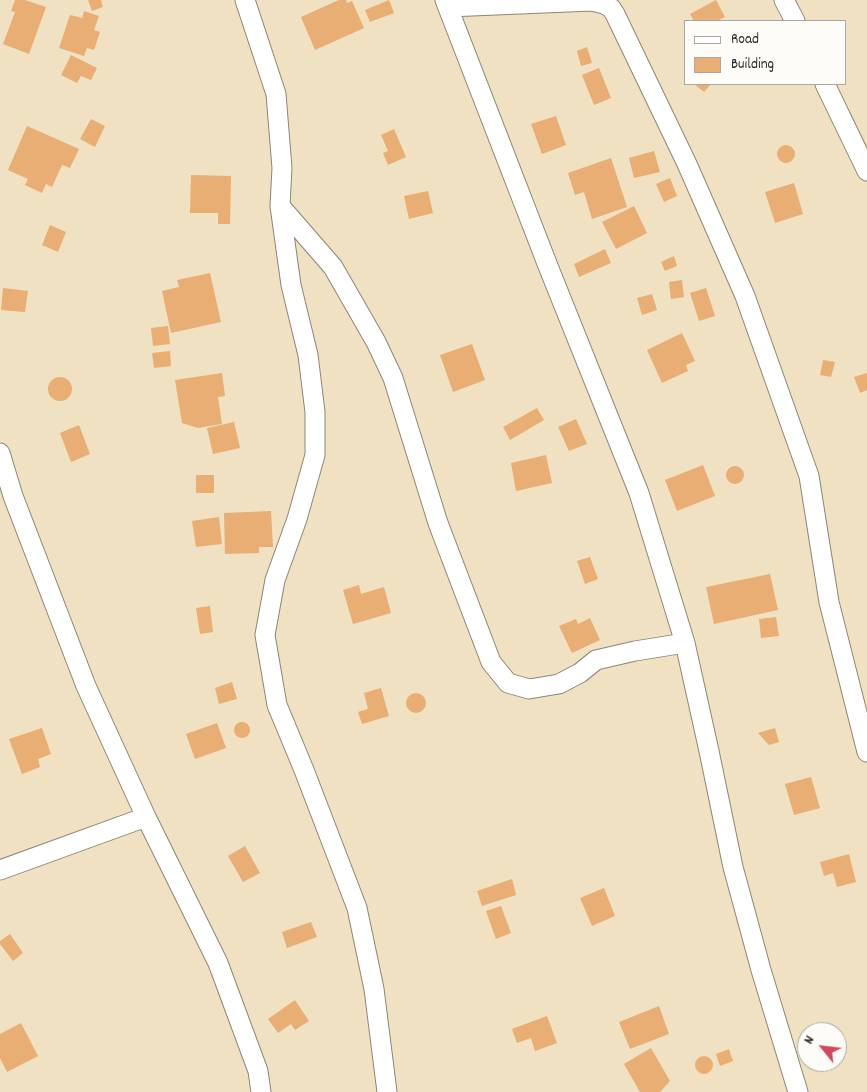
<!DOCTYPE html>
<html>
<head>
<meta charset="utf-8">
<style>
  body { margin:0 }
  #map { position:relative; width:867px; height:1092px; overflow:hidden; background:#efe1c1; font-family:Dekko,sans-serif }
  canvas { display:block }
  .legend { position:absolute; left:684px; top:20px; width:162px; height:65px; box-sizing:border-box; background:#fdfcf7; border:1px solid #a9a8a5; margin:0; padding:6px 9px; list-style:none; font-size:15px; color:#2b2b2b }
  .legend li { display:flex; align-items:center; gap:10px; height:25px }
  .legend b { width:25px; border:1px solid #a9a8a5 }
  .north { position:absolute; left:797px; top:1022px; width:50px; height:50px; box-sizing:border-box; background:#fdfcf7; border:1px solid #a9a8a5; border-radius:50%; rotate:299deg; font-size:14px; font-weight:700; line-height:20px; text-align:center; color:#2b2b2b }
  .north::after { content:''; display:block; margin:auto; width:18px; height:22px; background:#d1495b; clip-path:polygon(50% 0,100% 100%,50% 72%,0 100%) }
</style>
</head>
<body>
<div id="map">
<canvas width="867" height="1092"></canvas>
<ul class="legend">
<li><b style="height:6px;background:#fff"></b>Road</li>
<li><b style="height:14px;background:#e8ae74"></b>Building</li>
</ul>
<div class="north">N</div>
</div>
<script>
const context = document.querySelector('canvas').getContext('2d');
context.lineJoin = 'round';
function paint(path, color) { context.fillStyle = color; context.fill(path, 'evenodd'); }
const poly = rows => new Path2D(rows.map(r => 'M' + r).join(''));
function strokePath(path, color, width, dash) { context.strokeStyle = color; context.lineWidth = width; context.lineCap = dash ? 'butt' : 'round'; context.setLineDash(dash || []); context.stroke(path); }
paint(poly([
  [15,0,25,0,46,7,29,54,3,44,15,12,11,11],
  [88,0,101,0,103,7,92,11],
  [339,0,346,0,347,3,352,1,364,28,315,50,301,17],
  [389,0,394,13,370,22,365,10],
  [716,0,725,17,717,21,694,21,690,14],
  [84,11,99,16,94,30,100,32,94,50,87,48,84,56,59,48,70,15,82,18],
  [587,47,592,63,581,66,577,51],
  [71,55,97,68,91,80,81,76,77,83,61,75],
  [599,68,611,98,594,105,582,75],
  [694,84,711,84,704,92],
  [556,116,566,145,542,154,531,124],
  [91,119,105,126,95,147,80,139],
  [27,126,79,149,70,168,62,165,52,187,46,184,42,193,25,185,28,179,8,170],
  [394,129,406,157,388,165,383,153,388,151,381,135],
  '777 154a9 9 0 1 1 18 0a9 9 0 1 1-18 0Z',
  [654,151,660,172,634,178,629,158],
  [611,158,627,207,592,219,584,192,575,195,568,173],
  [191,175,231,176,230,224,218,224,218,213,190,213],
  [670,178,677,196,664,202,656,184],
  [794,183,803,214,775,223,765,192],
  [428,191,433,213,409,219,404,196],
  [634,206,647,233,616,249,602,222],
  [50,225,66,232,58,252,42,245],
  [605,249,611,263,579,277,574,264],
  [674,256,677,266,665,271,661,262],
  [210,273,221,322,171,333,162,291,179,287,177,280],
  [682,280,684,297,671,299,669,282],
  [3,288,28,291,25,312,1,310],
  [706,288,715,316,699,321,690,293],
  [652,294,657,310,642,315,637,298],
  [168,326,170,344,153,346,151,328],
  [682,333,695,361,686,365,688,371,662,383,647,350],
  [472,344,485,380,453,392,440,355],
  [170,351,171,366,154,368,152,353],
  [823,360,835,362,831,377,820,375],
  [222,373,225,396,218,397,222,424,198,428,182,423,175,380],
  [867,373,867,390,860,393,854,377],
  '48 389a12 12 0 1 1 24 0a12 12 0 1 1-24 0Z',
  [537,408,544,420,510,440,503,427],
  [576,419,587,444,569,451,558,427],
  [234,422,240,448,213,454,207,428],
  [79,425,90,454,71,462,60,433],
  [546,455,552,483,516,491,511,463],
  [703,465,715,496,677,511,665,480],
  '726 475a9 9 0 1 1 18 0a9 9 0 1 1-18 0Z',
  [196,475,214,475,214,493,196,493],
  [271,511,273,547,259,547,259,553,225,554,224,513],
  [219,517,222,544,196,547,192,521],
  [590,557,598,579,585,584,577,561],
  [770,574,778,610,714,624,706,587],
  [359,585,361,594,384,587,391,613,353,624,343,590],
  [210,606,213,632,200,634,196,608],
  [776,617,779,636,761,638,759,619],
  [590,618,600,640,572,653,559,626,576,619,578,624],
  [232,682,237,699,219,704,215,688],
  [381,688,389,716,362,724,358,712,368,709,364,693],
  '406 703a10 10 0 1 1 20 0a10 10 0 1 1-20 0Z',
  '234 730a8 8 0 1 1 16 0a8 8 0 1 1-16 0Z',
  [217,723,226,748,195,759,186,734],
  [42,728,51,754,38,759,40,767,22,774,9,739],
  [775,728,779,742,769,745,758,733],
  [811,777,820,808,794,815,785,784],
  [245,846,260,873,243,882,228,856],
  [849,854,856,882,837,887,833,873,824,876,820,862],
  [512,879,516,895,482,906,477,891],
  [604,888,615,916,592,926,580,898],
  [501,906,511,933,496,939,486,911],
  [311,922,317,937,287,948,282,932],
  [10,934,23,953,13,961,0,944,0,941],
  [295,1000,309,1021,295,1030,291,1024,278,1033,268,1019],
  [659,1006,669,1034,630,1049,619,1022],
  [547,1016,557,1043,535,1051,531,1038,517,1043,512,1029],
  [21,1023,38,1056,7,1072,0,1058,0,1034],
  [651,1048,670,1081,660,1092,640,1092,624,1064],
  [729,1049,733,1061,720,1066,716,1054],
  '695 1065a9 9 0 1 1 18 0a9 9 0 1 1-18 0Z'
]), '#e8ae74');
const minor = poly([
  [245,0,276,94,282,168,280,206,291,285,308,355,315,412,315,455,297,519,275,580,265,635,277,705,304,770,357,908,374,989,387,1092],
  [445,0,548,266,639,493,685,643,709,751,733,867,761,970,798,1092],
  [784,0,795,21],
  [448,7,592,1,604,4,611,8,615,14,687,164,745,296,809,476,829,602,867,752],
  [825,84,867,171],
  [280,206,333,267,376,342,393,378,438,523,491,662,508,683,529,689,559,684,580,673,596,660,635,651,685,643],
  [0,453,13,496,86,686,146,817,218,963,258,1071,261,1092],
  [0,870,146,817]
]);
strokePath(minor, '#8d8676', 21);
strokePath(minor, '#fff', 19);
</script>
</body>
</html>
